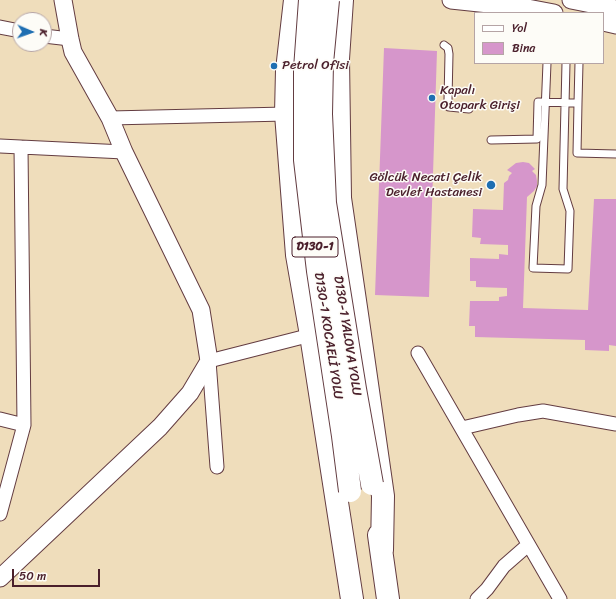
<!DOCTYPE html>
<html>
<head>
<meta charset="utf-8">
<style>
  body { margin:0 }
  #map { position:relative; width:616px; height:599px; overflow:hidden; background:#efddbb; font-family:Sriracha,sans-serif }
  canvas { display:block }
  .legend { position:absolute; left:474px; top:12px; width:130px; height:52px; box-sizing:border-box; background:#fdfcf7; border:1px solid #b5a4a5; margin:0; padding:5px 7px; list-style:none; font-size:12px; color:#4a1f2b }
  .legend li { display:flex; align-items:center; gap:8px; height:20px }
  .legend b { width:20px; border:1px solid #b5a4a5 }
  .north { position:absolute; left:12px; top:12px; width:40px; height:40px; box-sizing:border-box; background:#fdfcf7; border:1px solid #b5a4a5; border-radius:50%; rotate:92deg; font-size:11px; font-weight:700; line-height:16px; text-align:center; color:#4a1f2b }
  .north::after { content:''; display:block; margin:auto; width:14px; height:18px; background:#1f6fb2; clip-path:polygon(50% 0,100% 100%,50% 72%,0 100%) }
  .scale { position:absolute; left:12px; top:569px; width:88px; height:18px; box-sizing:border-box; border:2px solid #4a1f2b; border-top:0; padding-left:5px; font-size:12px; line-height:14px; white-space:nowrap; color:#4a1f2b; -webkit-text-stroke:3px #fdfcf7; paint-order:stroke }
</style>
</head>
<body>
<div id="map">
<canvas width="616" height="599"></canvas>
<ul class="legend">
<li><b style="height:5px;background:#fff"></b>Yol</li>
<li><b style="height:11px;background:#d696cb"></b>Bina</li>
</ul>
<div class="north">K</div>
<div class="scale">50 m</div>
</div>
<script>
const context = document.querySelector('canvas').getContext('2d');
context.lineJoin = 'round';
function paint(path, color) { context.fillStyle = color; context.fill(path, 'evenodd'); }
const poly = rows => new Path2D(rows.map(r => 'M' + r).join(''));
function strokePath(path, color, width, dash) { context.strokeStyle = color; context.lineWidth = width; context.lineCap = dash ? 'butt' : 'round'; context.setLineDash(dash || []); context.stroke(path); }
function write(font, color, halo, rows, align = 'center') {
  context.font = font + ' Sriracha,sans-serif'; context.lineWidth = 3; context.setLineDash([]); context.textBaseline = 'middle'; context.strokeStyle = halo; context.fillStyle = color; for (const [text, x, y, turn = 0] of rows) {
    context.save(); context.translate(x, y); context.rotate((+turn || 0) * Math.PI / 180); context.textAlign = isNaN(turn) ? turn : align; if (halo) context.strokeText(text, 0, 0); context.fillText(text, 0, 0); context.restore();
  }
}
paint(poly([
  [384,48,437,51,429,297,375,295],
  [523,162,529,163,535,169,532,171,536,175,537,181,537,186,534,191,527,197,523,308,588,310,594,199,616,199,616,346,609,345,609,351,585,350,585,340,475,337,475,326,469,326,470,301,499,301,499,297,507,296,507,288,476,287,476,281,470,281,470,258,499,259,499,254,508,255,508,245,480,244,481,238,472,237,473,209,503,210,504,183,508,180,509,176,512,173,507,170,516,163]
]), '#d696cb');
const service = poly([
  [444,45,448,48,449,54,448,100,449,107,469,109],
  [547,63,542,185,536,206,533,268,568,269,570,211,563,189,566,63],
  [578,103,579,63],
  [491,140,537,139,538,102,578,103,577,153,616,154]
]);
const minor = poly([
  [0,27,20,31],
  [44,36,70,39],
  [110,118,286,114],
  [0,146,124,152],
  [418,353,560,599],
  [0,419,24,425],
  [462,428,518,415,543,411,616,424],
  [217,467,209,361,311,335],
  [0,514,24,425,21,147],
  [477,599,487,589,504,566,528,545]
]);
const tertiary = poly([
  [451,0,527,8,554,13],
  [571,0,616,9],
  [603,22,616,25],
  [0,578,160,427,190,393,209,361,201,310,124,152,110,118,73,52,70,39,63,0]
]);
const trunk = poly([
  [295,0,287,70,286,114,297,255,311,335,352,599],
  [342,0,338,59,340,198,359,328,383,496,382,550],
  [379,535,388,599]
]);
strokePath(service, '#633c41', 9);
strokePath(minor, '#633c41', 15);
strokePath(tertiary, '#633c41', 19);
strokePath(trunk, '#633c41', 24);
strokePath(service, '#fff', 7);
strokePath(minor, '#fff', 13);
strokePath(tertiary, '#fff', 17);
strokePath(trunk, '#fff', 22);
const trunkBridge = poly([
  [310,0,305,69,305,160,318,271,343,436,350,491],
  [328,0,322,63,321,114,325,203,355,389,372,484]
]);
strokePath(trunkBridge, '#633c41', 24, []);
strokePath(trunkBridge, '#fff', 22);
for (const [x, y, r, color] of [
  [274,66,4,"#1f6fb2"],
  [432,98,4,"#1f6fb2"],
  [491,185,5,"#1f6fb2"]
]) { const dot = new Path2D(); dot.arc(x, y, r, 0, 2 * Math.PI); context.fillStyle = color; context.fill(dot); strokePath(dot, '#fdfcf7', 1.5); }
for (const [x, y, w] of [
  [315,247,46]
]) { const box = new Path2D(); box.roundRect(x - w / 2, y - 10, w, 20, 3); context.fillStyle = '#fdfcf7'; context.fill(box); strokePath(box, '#4a1f2b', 1); }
write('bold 12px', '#4a1f2b', null, [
  ["D130-1",315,247]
]);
write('13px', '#4a1f2b', '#fdfcf7', [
  ["Petrol Ofisi",282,66],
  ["Kapalı",440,91],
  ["Otopark Girişi",440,106],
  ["Gölcük Necati Çelik",482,178,"right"],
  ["Devlet Hastanesi",482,193,"right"]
], 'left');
write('13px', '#4a1f2b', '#fdfcf7', [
  ["D130-1 KOCAELİ YOLU",328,336,81],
  ["D130-1 YALOVA YOLU",347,336,81]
]);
</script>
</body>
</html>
